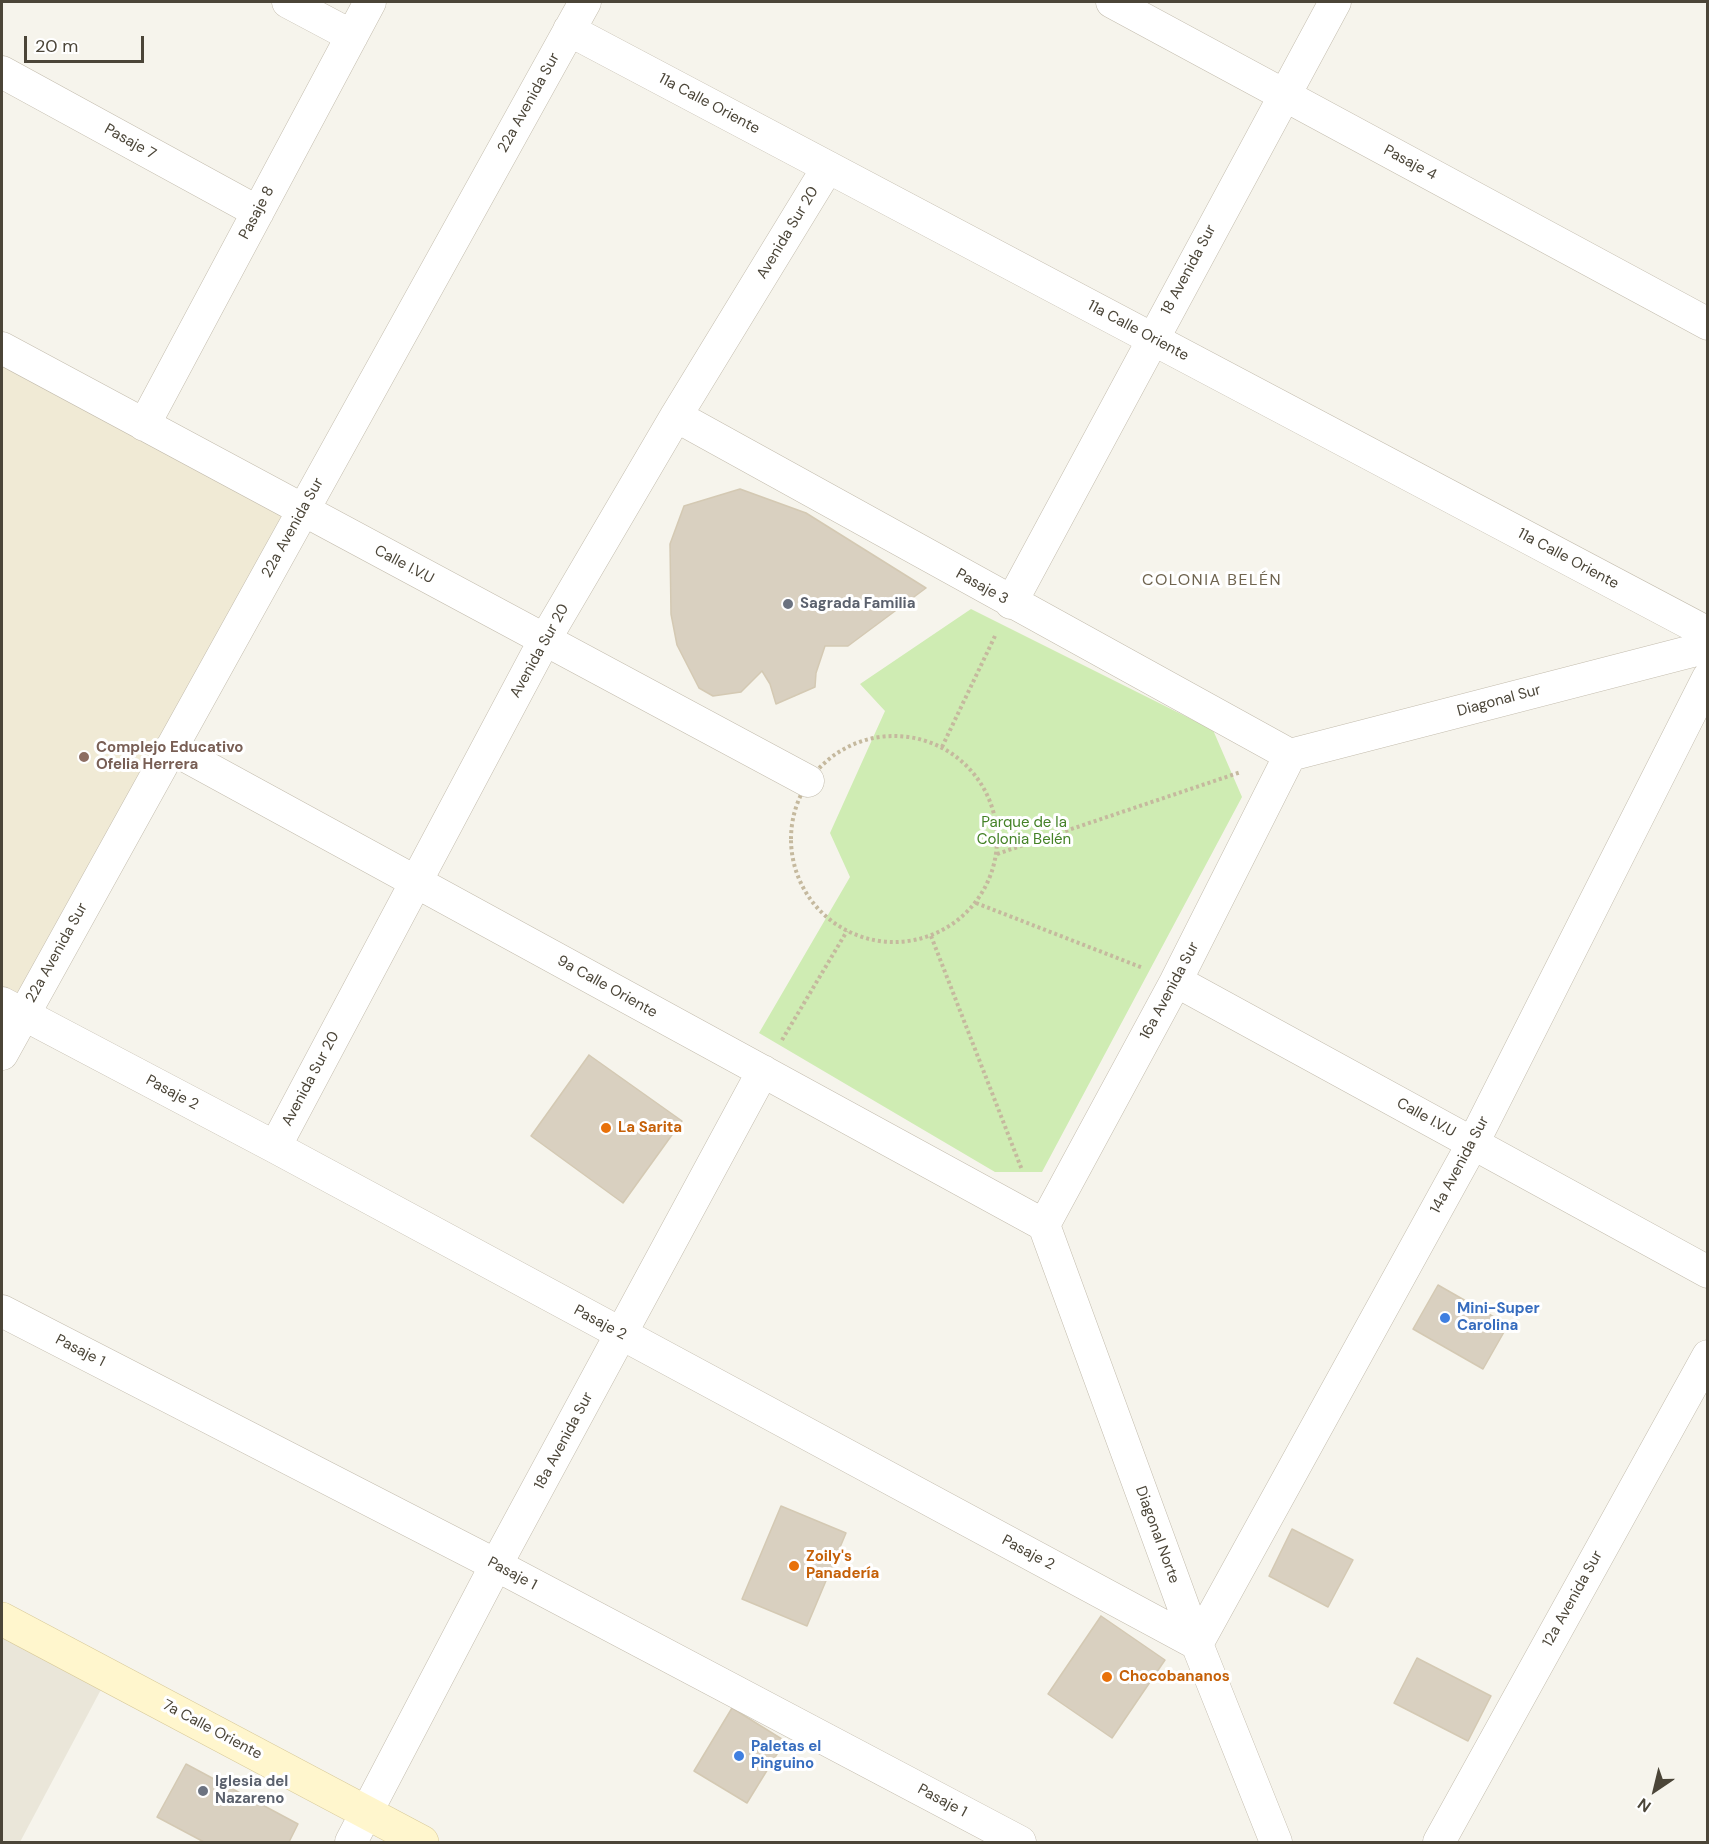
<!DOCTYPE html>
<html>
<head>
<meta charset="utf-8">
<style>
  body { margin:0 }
  #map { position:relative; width:1709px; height:1844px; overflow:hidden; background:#f6f4ec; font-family:"DM Sans",sans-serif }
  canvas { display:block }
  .frame { position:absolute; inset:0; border:3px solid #4b4538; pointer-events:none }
  .north { position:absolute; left:1625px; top:1760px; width:60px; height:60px; -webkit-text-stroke:4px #fff; paint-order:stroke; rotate:215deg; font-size:16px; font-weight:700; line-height:24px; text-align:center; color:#4b4538 }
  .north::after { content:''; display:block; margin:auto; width:21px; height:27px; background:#4b4538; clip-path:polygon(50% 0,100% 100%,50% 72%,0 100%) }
  .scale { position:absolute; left:24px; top:36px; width:120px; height:27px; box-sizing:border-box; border:3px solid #4b4538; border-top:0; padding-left:8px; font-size:18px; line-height:21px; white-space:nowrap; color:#4b4538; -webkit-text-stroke:4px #fff; paint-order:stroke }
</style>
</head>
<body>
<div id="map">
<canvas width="1709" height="1844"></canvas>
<div class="frame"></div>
<div class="north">N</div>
<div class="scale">20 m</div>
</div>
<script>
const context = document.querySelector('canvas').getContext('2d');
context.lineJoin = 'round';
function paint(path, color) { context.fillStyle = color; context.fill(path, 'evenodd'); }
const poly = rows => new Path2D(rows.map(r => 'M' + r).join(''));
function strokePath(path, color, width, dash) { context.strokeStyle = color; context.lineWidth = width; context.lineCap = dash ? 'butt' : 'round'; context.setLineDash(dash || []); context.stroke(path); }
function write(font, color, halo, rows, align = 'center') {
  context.font = font + ' "DM Sans",sans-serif'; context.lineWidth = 6; context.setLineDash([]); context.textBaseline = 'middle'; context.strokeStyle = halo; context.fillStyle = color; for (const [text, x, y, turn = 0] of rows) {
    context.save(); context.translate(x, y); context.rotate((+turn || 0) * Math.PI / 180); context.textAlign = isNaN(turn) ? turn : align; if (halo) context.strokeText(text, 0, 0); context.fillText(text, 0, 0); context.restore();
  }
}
paint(poly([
  [2,1627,105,1682,20,1842,2,1842]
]), '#eae6d9');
paint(poly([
  [2,348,303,511,23,1015,2,1003]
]), '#f0ead5');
paint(poly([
  [971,609,1213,730,1242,797,1042,1172,995,1172,759,1033,850,877,830,833,885,711,860,684]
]), '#cfecb3');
const building = poly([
  [740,489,806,513,926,588,848,646,825,646,816,673,815,687,776,704,770,684,762,671,741,692,713,696,699,688,677,645,671,614,670,544,684,506,740,489],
  [589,1055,682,1121,623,1203,531,1136,589,1055],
  [1438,1285,1508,1325,1483,1369,1413,1329,1438,1285],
  [781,1506,846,1533,807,1626,742,1599,781,1506],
  [1292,1529,1353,1560,1328,1607,1269,1576,1292,1529],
  [1101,1616,1165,1660,1112,1738,1048,1694,1101,1616],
  [1417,1658,1491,1696,1468,1741,1394,1703,1417,1658],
  [732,1708,785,1741,747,1803,694,1771,732,1708],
  [186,1764,298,1824,289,1842,204,1842,157,1817,186,1764]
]);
paint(building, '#d9d0c0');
strokePath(building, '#d4c9b3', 1.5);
const street = poly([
  [288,2,352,36],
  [1112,2,1708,324],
  [569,30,1708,633],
  [2,72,258,212],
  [2,348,808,781],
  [676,416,1290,755],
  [144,425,370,2],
  [1011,603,1335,2],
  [171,748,1044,1225],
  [1290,755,1708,647],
  [1176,981,1708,1272],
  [2,1003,275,1147,1197,1644,1473,1143,1708,678],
  [2,1054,585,2],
  [275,1147,544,641,676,416,828,167],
  [1044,1225,1197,1644,1276,1842],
  [1044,1225,1176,981,1290,755],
  [2,1311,496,1565,1020,1842],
  [351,1842,496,1565,763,1071],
  [1439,1842,1708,1356]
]);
const secondary = poly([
  [2,1619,422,1842]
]);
strokePath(street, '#c3bcad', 33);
strokePath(secondary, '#d8ca9a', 34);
strokePath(poly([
  '791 839a103 103 0 1 1 206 0a103 103 0 1 1-206 0Z',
  [942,747,995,636],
  [997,854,1241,772],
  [976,903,1143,968],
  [931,936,1022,1170],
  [782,1040,847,931]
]), '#c5b99e', 4, [3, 3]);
strokePath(street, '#fff', 32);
strokePath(secondary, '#fff6cd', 33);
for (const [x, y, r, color] of [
  [788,604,6,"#6b7280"],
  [84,757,6,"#8d6e63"],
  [606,1128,6,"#e8710a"],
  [1445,1318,6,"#3f7fe0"],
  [794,1566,6,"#e8710a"],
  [1107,1677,6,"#e8710a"],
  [739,1756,6,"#3f7fe0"],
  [203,1791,6,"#6b7280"]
]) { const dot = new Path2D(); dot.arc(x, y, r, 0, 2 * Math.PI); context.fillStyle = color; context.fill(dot); strokePath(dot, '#fff', 2); }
write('15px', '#4b4538', '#fff', [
  ["22a Avenida Sur",529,103,-61],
  ["11a Calle Oriente",709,104,28],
  ["Pasaje 7",130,142,29],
  ["Pasaje 4",1410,163,28],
  ["Pasaje 8",257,213,-62],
  ["Avenida Sur 20",788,233,-59],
  ["18 Avenida Sur",1189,270,-62],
  ["11a Calle Oriente",1138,331,28],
  ["22a Avenida Sur",293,528,-61],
  ["11a Calle Oriente",1568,559,28],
  ["Calle I.V.U",404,565,28],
  ["Pasaje 3",982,587,29],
  ["Avenida Sur 20",540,651,-61],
  ["Diagonal Sur",1499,701,-15],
  ["22a Avenida Sur",57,953,-61],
  ["9a Calle Oriente",607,987,29],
  ["16a Avenida Sur",1170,991,-62],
  ["Avenida Sur 20",311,1079,-62],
  ["Pasaje 2",172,1093,28],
  ["Calle I.V.U",1426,1118,29],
  ["14a Avenida Sur",1460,1165,-62],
  ["Pasaje 2",600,1323,28],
  ["Pasaje 1",80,1351,27],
  ["18a Avenida Sur",564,1441,-62],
  ["Diagonal Norte",1157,1535,70],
  ["Pasaje 2",1028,1553,28],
  ["Pasaje 1",512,1574,28],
  ["12a Avenida Sur",1573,1599,-61],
  ["7a Calle Oriente",212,1730,28],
  ["Pasaje 1",942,1801,28]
]);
write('bold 15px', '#5b616d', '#fff', [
  ["Sagrada Familia",800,604],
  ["Iglesia del",215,1782],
  ["Nazareno",215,1799]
], 'left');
write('bold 15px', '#785e54', '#fff', [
  ["Complejo Educativo",96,748],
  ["Ofelia Herrera",96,765]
], 'left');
write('15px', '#448227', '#fff', [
  ["Parque de la",1024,823],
  ["Colonia Belén",1024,840]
]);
write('bold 15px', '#c56008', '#fff', [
  ["La Sarita",618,1128],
  ["Zoily's",806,1557],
  ["Panadería",806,1574],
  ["Chocobananos",1119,1677]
], 'left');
write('bold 15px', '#366cbe', '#fff', [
  ["Mini-Super",1457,1309],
  ["Carolina",1457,1326],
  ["Paletas el",751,1747],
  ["Pinguino",751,1764]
], 'left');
context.letterSpacing = '1.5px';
write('16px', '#6f644f', '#fff', [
  ["COLONIA BELÉN",1212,581]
]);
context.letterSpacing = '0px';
</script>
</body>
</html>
